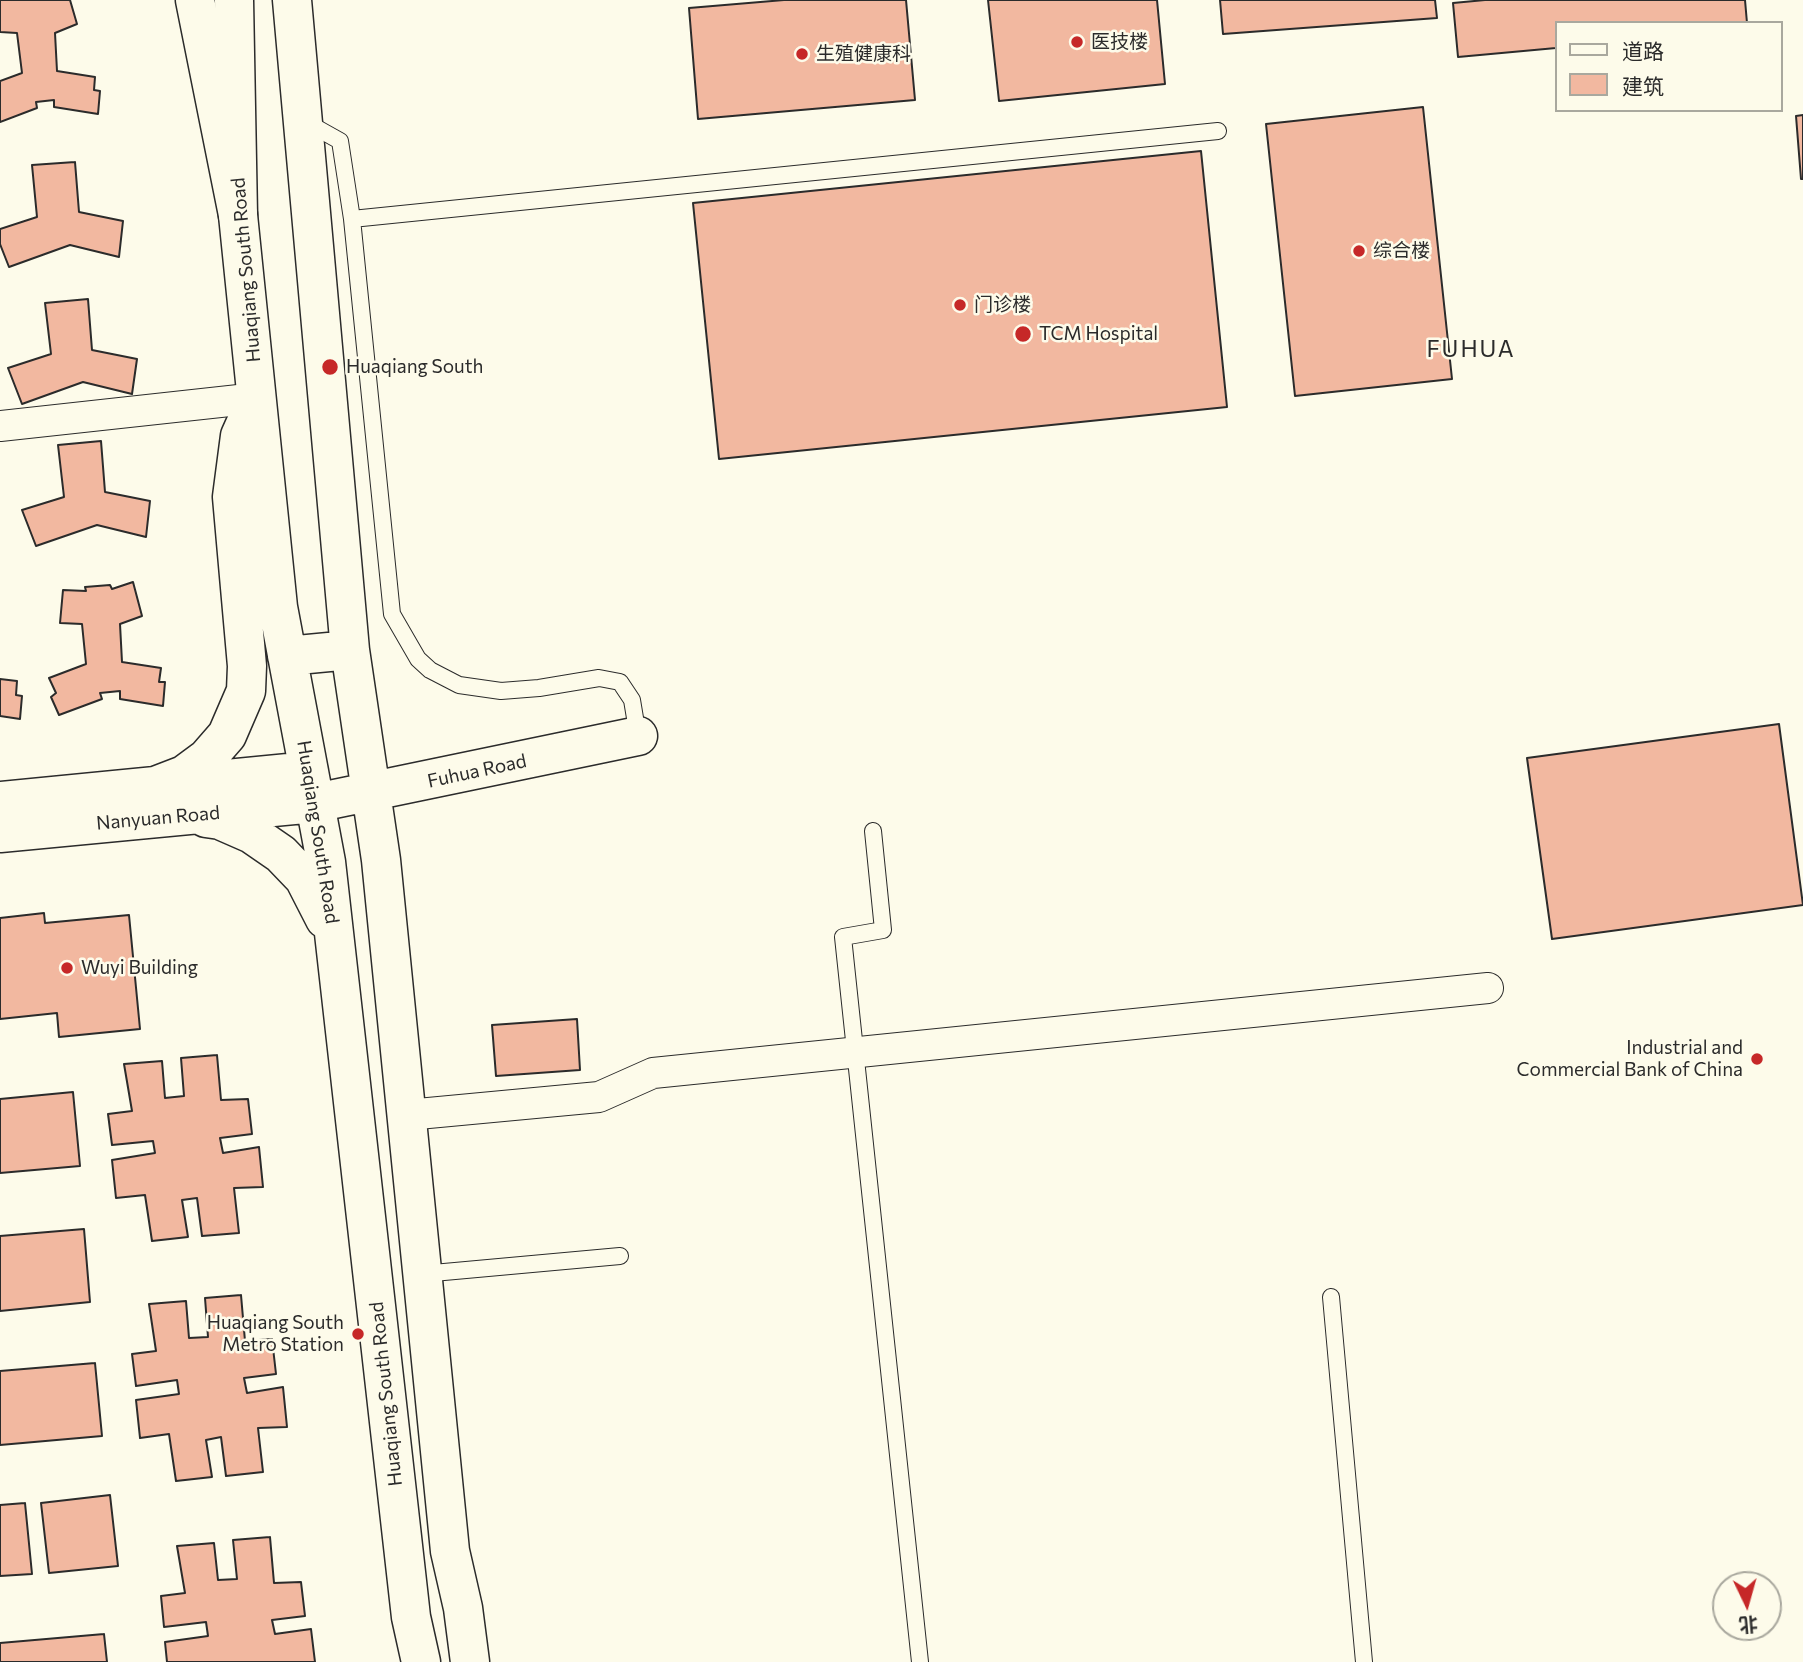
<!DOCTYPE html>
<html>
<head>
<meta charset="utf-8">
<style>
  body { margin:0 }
  #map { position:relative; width:1803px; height:1662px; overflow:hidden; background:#fdfbea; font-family:Commissioner,"Noto Sans SC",sans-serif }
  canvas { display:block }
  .legend { position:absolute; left:1555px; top:21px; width:228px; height:91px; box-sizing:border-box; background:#fdfbea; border:2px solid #a9a89e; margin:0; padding:9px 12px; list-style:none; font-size:21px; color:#2b2b2b }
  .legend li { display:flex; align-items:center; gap:14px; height:35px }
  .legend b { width:35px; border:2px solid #a9a89e }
  .north { position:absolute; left:1712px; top:1571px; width:70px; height:70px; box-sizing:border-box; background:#fdfbea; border:2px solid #a9a89e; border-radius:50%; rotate:175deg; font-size:19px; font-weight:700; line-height:28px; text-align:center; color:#2b2b2b }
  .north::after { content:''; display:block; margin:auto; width:24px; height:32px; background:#c62828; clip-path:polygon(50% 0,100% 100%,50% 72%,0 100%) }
</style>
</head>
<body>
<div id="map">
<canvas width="1803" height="1662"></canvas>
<ul class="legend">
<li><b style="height:9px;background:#fdfbea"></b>道路</li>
<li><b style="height:19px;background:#f2b8a0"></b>建筑</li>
</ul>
<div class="north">北</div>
</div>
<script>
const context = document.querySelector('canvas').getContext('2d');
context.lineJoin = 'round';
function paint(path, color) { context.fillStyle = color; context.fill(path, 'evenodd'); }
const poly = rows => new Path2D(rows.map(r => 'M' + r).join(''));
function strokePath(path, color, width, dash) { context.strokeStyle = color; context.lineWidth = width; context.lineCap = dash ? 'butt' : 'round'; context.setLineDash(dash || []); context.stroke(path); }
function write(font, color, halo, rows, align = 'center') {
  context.font = font + ' Commissioner,"Noto Sans SC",sans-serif'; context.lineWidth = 5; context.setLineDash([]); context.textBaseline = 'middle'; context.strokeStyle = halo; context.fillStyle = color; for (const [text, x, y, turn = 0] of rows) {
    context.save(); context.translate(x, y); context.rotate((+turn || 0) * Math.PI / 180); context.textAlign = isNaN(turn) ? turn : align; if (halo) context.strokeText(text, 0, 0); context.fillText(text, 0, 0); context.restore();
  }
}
const building = poly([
  [0,0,70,0,77,24,55,33,57,71,95,77,94,90,100,91,98,114,54,107,54,100,36,102,37,108,0,122,0,81,22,73,17,33,0,32,0,0],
  [784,0,906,0,915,100,698,119,689,8,784,0],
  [988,0,1157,0,1165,84,999,101,988,0],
  [1220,0,1435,0,1437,18,1223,34,1220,0],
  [1485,0,1745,0,1747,23,1556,23,1556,48,1458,57,1453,3,1485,0],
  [1423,107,1452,379,1295,396,1266,124,1423,107],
  [1803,115,1803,179,1801,179,1796,116,1803,115],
  [1201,151,1227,407,719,459,693,203,1201,151],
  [75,162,79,212,123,221,119,257,70,245,9,267,0,244,0,229,37,217,32,165,75,162],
  [88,299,92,350,137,359,132,394,83,382,22,404,8,368,51,354,45,303,88,299],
  [101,441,105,492,150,501,146,537,97,525,36,546,22,510,64,497,58,445,101,441],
  [133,582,142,616,120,624,122,662,161,668,159,682,165,682,163,706,120,699,120,691,100,693,102,699,59,715,51,697,56,693,49,678,86,664,82,624,60,623,63,590,86,591,85,587,110,585,112,589,133,582],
  [0,679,17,681,16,695,22,696,20,719,0,716,0,679],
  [1779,724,1803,905,1552,939,1527,758,1779,724],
  [44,913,45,923,129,915,140,1029,59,1037,57,1013,0,1019,0,918,44,913],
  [577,1019,580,1070,496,1076,492,1025,577,1019],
  [217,1055,221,1100,248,1099,252,1134,220,1138,223,1153,259,1147,263,1187,234,1188,239,1233,202,1236,197,1198,182,1200,188,1237,152,1241,145,1195,116,1198,112,1160,155,1153,153,1141,112,1145,108,1114,132,1111,124,1064,162,1061,165,1098,184,1096,181,1058,217,1055],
  [73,1092,80,1166,0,1173,0,1099,73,1092],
  [84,1229,90,1302,0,1311,0,1236,84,1229],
  [241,1295,245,1341,272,1339,276,1374,244,1378,247,1393,283,1387,287,1427,258,1428,263,1472,226,1476,221,1437,206,1440,212,1477,176,1481,169,1434,140,1438,136,1400,179,1394,177,1380,136,1386,132,1354,156,1351,149,1304,186,1301,189,1338,208,1337,205,1298,241,1295],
  [95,1363,102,1436,0,1445,0,1371,95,1363],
  [110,1495,118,1566,49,1573,41,1503,110,1495],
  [25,1503,32,1574,0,1576,0,1505,25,1503],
  [270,1537,274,1583,301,1582,305,1616,272,1620,275,1634,311,1629,315,1662,167,1662,165,1642,208,1636,206,1622,164,1627,161,1596,185,1593,177,1546,214,1543,218,1580,237,1579,233,1540,270,1537],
  [104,1634,107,1662,0,1662,0,1643,104,1634]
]);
paint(building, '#f2b8a0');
strokePath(building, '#2b2b2b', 2);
const service = poly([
  [306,122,340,141,352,219,392,614,418,659,430,670,459,685,501,691,539,688,599,678,620,682,632,700,638,736],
  [352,219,1218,131],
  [873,831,883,930,843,937,920,1662],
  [422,1274,620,1256],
  [1331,1297,1364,1662]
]);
const minor = poly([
  [0,426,257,398],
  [407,1115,599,1097,653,1073,1488,988]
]);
const secondary = poly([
  [234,0,238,215,278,607,326,862,411,1617,421,1662],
  [292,0,350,650,381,860,450,1551,463,1608,470,1662],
  [287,656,350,650],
  [158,785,184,775,207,758,227,735,246,691,247,666,232,497,240,436,253,407],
  [0,801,309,771],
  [206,818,220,820,252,834,281,854,304,878,325,919],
  [0,833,315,803,638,736]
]);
const primary = poly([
  [195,0,238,215]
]);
strokePath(service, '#2b2b2b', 18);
strokePath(minor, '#2b2b2b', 32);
strokePath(secondary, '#2b2b2b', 41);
strokePath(primary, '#2b2b2b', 41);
strokePath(service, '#fdfbea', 16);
strokePath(minor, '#fdfbea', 30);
strokePath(secondary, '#fdfbea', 38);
strokePath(primary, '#fdfbea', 38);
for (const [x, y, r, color] of [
  [1077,42,7,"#c62828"],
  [802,54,7,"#c62828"],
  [1359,251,7,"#c62828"],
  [960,305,7,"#c62828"],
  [1023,334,9,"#c62828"],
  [330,367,9,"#c62828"],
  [67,968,7,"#c62828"],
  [1757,1059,7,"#c62828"],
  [358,1334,7,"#c62828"]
]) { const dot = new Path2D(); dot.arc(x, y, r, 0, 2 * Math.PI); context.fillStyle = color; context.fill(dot); strokePath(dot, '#fdfbea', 2.5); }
write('19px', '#2b2b2b', '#fdfbea', [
  ["医技楼",1091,42],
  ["生殖健康科",816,54],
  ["综合楼",1373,251],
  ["门诊楼",974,305],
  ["TCM Hospital",1039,334],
  ["Huaqiang South",346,367],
  ["Wuyi Building",81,968],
  ["Industrial and",1743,1048,"right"],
  ["Commercial Bank of China",1743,1070,"right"],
  ["Huaqiang South",344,1323,"right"],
  ["Metro Station",344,1345,"right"]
], 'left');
write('19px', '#2b2b2b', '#fdfbea', [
  ["Huaqiang South Road",246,270,-95],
  ["Fuhua Road",477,771,-12],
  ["Nanyuan Road",158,818,-5],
  ["Huaqiang South Road",318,832,81],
  ["Huaqiang South Road",386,1394,-96]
]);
context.letterSpacing = '2px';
write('23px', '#2b2b2b', '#fdfbea', [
  ["FUHUA",1471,349]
]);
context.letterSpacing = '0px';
</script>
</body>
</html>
